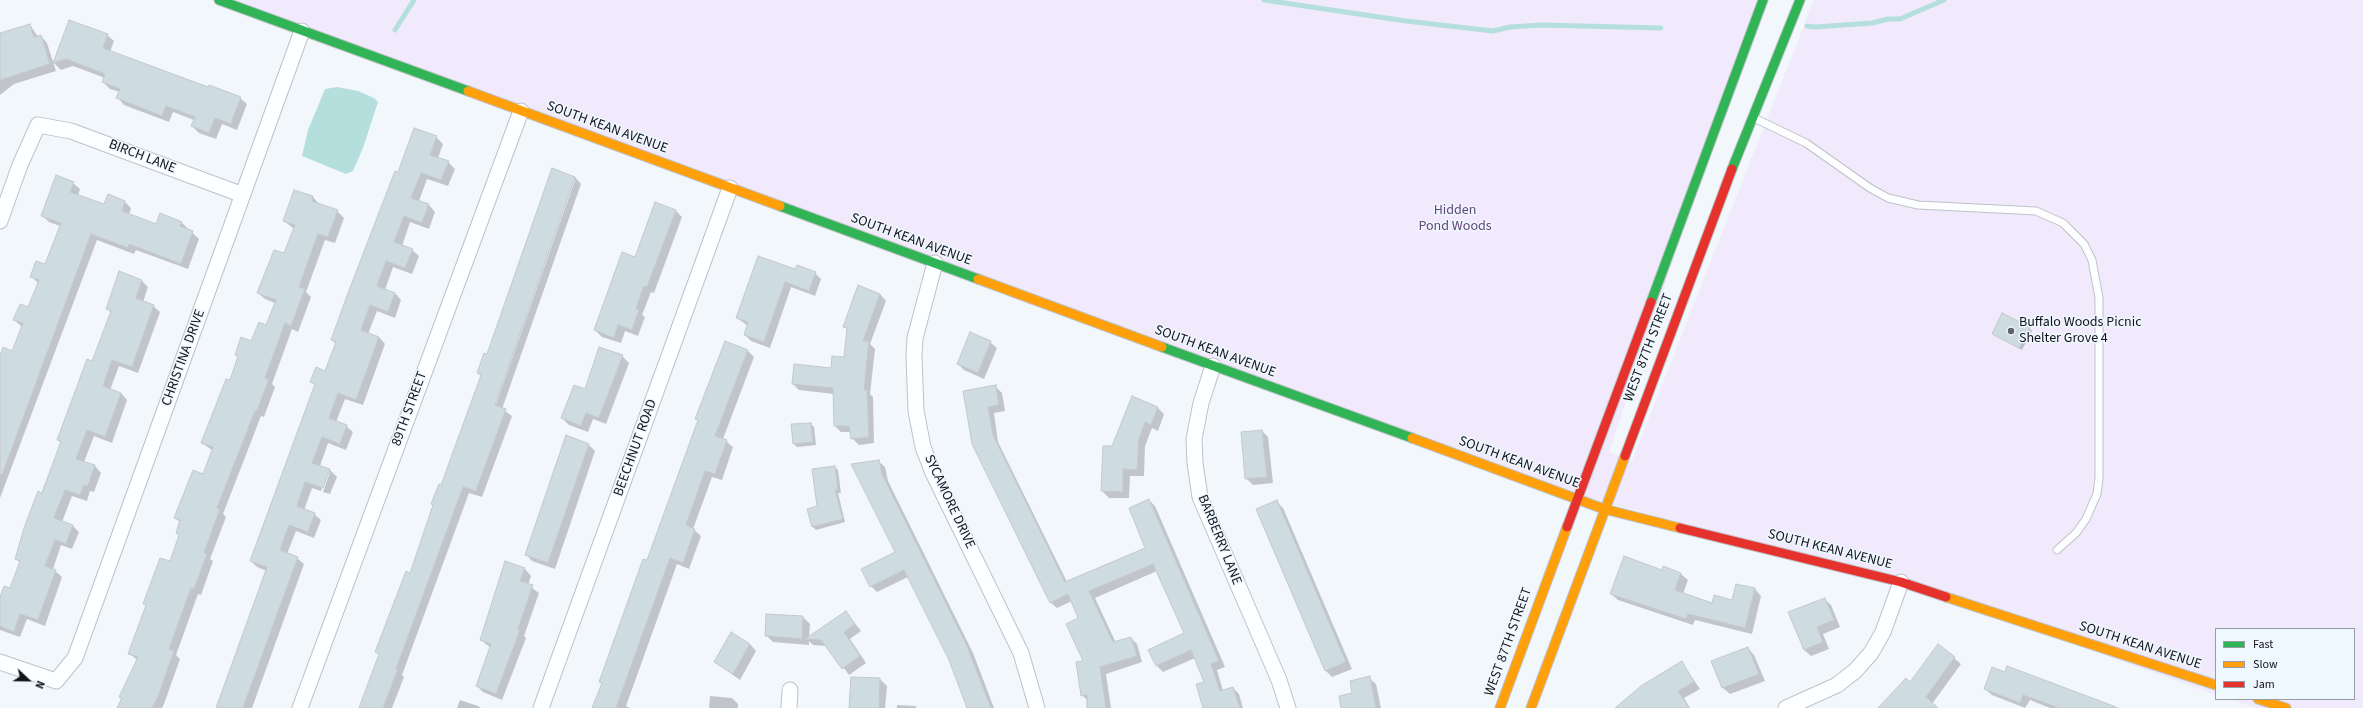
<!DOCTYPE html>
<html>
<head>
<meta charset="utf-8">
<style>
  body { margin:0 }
  #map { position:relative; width:2363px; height:708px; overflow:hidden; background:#f2f7fc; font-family:"Source Sans 3",sans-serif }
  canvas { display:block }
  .legend { position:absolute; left:2215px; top:628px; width:140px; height:72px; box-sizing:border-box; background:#eff7ff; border:1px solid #979da3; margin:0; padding:5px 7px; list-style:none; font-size:12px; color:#12161a }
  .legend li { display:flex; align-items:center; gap:8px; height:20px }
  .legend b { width:20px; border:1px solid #979da3 }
  .north { position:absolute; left:8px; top:660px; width:40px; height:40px; -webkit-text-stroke:3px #eff7ff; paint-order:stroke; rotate:112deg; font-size:11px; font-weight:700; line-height:16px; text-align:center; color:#12161a }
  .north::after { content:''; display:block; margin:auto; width:14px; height:18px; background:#12161a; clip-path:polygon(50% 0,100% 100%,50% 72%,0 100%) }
</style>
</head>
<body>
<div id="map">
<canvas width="2363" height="708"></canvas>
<ul class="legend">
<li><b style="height:5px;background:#30b455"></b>Fast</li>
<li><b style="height:5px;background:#ff9f0a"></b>Slow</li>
<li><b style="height:5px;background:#e5322d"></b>Jam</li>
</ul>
<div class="north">N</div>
</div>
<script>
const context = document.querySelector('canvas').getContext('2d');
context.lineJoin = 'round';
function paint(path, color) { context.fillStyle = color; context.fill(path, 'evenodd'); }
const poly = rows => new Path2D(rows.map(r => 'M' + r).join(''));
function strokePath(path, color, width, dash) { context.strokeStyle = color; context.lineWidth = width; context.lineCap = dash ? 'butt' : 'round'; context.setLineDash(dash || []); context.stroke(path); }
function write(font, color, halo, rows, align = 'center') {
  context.font = font + ' "Source Sans 3",sans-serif'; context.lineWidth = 3; context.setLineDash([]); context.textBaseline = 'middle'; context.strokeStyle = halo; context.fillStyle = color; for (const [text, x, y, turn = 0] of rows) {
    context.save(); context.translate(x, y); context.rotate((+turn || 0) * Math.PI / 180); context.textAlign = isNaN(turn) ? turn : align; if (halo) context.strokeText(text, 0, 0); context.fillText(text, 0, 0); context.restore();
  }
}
paint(poly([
  [225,0,1760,0,1609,452,1632,461,1814,0,2363,0,2363,708,2256,708,2229,699,2354,699,2354,629,2216,629,2216,695,1887,577,1592,499]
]), '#f0eafc');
paint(poly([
  [337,87,358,91,374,98,378,102,363,148,353,171,346,174,302,156,308,130,325,89]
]), '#b5dfdc');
paint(poly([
  [70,21,107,35,114,41,110,52,209,88,240,98,247,104,237,130,222,124,216,139,199,133,192,126,194,120,173,112,169,122,124,105,118,98,120,92,110,89,103,82,105,78,73,66,61,70,54,63],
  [30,25,38,37,41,36,47,43,56,71,14,84,0,95,0,34],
  [436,137,443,144,438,158,448,162,455,169,448,186,427,179,419,201,429,205,435,212,429,229,410,222,402,246,412,250,419,256,412,274,393,267,385,290,395,293,401,300,395,318,377,311,368,334,379,337,385,344,363,405,345,399,336,422,346,426,353,432,346,450,328,443,320,466,330,470,337,477,330,494,323,492,330,472,328,472,321,491,312,488,304,510,314,514,321,520,314,538,296,531,287,554,297,558,304,564,252,708,217,708,267,571,257,567,251,561,316,386,312,382,325,372,336,344,332,340,398,173],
  [552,170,575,177,581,184,502,409,512,416,482,497,469,493,402,675,404,677,392,708,360,708,380,655,376,652,407,573,410,574,434,505,432,504,439,485,441,486,482,377,478,373,485,354,488,356],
  [573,180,575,180,494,410,492,409],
  [73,183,80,189,78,196,104,205,108,195,125,202,131,208,129,215,157,225,181,222,199,239,188,269,136,250,134,254,97,240,0,498,0,359,13,352,22,327,14,320,29,308,38,283,31,276,46,265,60,226,49,222,42,215],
  [313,197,319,204,337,211,344,218,335,243,325,240,306,292,311,297,298,332,292,329,272,384,275,387,264,417,261,416,223,514,226,517,210,559,213,561,201,595,198,594,176,655,180,659,164,704,162,708,117,708,137,660,129,653,147,607,144,603,170,563,180,536,177,533,181,523,175,518,203,475,212,450,202,443,230,382,239,358,236,355,252,342,267,326,275,303,265,299,258,293,284,255,294,229,284,221],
  [675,210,682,217,654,293,651,292,642,315,645,317,638,336,625,331,621,343,602,337,595,330],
  [796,270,815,273,821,279,815,296,791,287,770,348,751,341,745,335,748,326,737,318],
  [120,273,142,281,148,287,143,302,153,306,160,312,138,373,119,366,110,390,121,393,127,400,112,443,94,436,84,462,95,466,101,473,94,492,90,491,87,501,72,496,62,522,72,525,79,532,72,549,61,545,53,569,62,577,45,626,27,619,20,637,0,630,0,600,10,589,20,563,16,558,61,443,58,440,93,363,111,313,107,308],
  [880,294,886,301,870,344,875,349,870,394,873,397,874,443,859,445,852,438,851,432,841,432,835,426,834,394,799,390,793,384,832,369,845,358,848,330,845,326],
  [2029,328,2032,331,2022,350,1993,334],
  [990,342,997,348,984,379,964,370,958,364],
  [748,351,754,357,723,439,733,447,722,480,712,477,693,529,701,536,689,569,677,564,626,706,630,708,593,708,602,684,600,682,647,562,698,421,696,418],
  [622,356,629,363,606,424,593,419,588,432,569,425,562,418,585,390],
  [995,386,1002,393,1005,411,994,413,998,442,1067,582,1147,548,1149,500,1155,506,1225,667,1217,670,1223,691,1233,688,1239,694,1243,708,1204,708,1205,682,1195,658,1163,672,1157,666,1149,650,1185,634,1157,571,1095,598,1116,643,1131,638,1137,644,1142,662,1106,674,1111,708,1088,708,1088,701,1082,695,1084,661,1079,618,1072,601,1057,608,1050,602,973,444],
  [1132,398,1158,408,1164,414,1158,431,1152,428,1145,446,1144,476,1130,476,1129,498,1109,498,1102,491,1113,447],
  [811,424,814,427,816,445,797,447,794,444],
  [1262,431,1268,437,1273,483,1253,485,1246,478],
  [589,445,595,451,555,569,532,561,526,554],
  [878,461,885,467,888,481,973,653,994,708,970,708,950,659,908,577,877,592,871,586,897,552],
  [835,467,838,470,841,493,838,493,845,522,816,530,813,527,818,507],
  [1276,501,1283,508,1352,669,1332,677,1326,671,1257,509],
  [1664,567,1681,574,1688,580,1683,594,1712,604,1733,601,1755,589,1761,596,1752,634,1695,620,1693,625,1618,600,1611,594,1662,571],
  [525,569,531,576,528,585,539,593,524,636,526,638,502,700,483,692,477,686,491,648,481,640],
  [1824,599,1831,605,1840,627,1823,634,1829,649,1811,656,1804,650],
  [846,612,861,631,850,639,866,663,849,675,827,646,813,645,809,641,809,645,773,642,766,635,803,617,810,624,809,638],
  [750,644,756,651,740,680,715,662],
  [1748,648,1754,655,1765,681,1730,694,1723,688,1713,662],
  [1954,658,1961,664,1932,704,1937,708,1880,708,1910,683],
  [1682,663,1700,689,1684,698,1690,708,1617,708],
  [2007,668,2119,708,2050,708,2030,700,2025,708,1992,695,1985,689,2005,673],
  [852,678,880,679,887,686,885,708,850,708],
  [1369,678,1376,684,1381,708,1342,708],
  [710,696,732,698,738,704,738,708,709,708],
  [460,700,478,706,481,708,457,708],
  [897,705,915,706,917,708,897,708]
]), '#0003');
strokePath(poly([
  [1264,0,1406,21,1493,31,1510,27,1542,25,1661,28],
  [1807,26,1815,27,1872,23,1888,19,1900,19,1944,0],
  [395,30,414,0]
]), '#b5dfdc', 5);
const building = poly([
  [69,20,108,34,103,48,208,87,209,85,241,97,231,124,215,118,209,133,191,126,195,117,166,106,162,116,116,98,120,89,102,82,105,74,66,59,53,63,69,20],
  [30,24,34,37,41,35,50,64,0,80,0,33,30,24],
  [414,128,437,136,430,155,449,161,441,180,421,173,411,198,429,204,422,223,404,216,394,242,413,249,405,268,386,261,377,286,395,293,388,312,370,305,361,330,379,337,356,400,338,393,329,418,347,425,340,444,322,437,312,463,330,469,323,488,305,482,297,506,315,513,308,532,289,525,280,550,298,557,243,708,216,708,267,567,250,561,315,384,310,382,316,367,325,371,336,342,331,340,348,293,395,171,398,172,414,128],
  [552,168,575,177,495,405,506,409,476,491,463,487,396,669,398,669,383,708,359,708,379,654,375,652,406,571,410,573,433,505,431,504,439,484,441,485,481,375,477,373,484,353,487,354,552,168],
  [56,175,74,182,70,192,104,204,108,194,125,201,122,211,156,224,160,213,182,222,180,226,193,231,181,264,129,244,128,248,91,234,2,475,0,474,0,356,3,347,12,351,23,323,13,320,20,304,28,307,39,280,30,277,36,261,45,264,61,223,41,216,56,175],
  [294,190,313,196,312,201,338,210,328,237,318,234,299,287,305,289,291,326,285,323,265,378,269,379,257,411,255,411,217,508,220,509,204,553,207,554,194,589,191,588,169,649,174,651,158,697,152,708,117,708,122,698,119,697,138,657,128,654,146,605,143,604,160,558,170,561,179,535,176,533,180,520,174,518,193,470,203,474,213,447,201,443,226,379,230,380,238,356,235,355,241,337,251,341,259,322,266,325,276,300,257,293,274,250,284,253,295,225,283,221,294,190],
  [655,202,676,210,647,287,644,286,636,309,639,310,632,330,618,325,614,338,594,330,622,252,635,257,655,202],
  [758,256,795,269,797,265,816,272,809,291,785,282,764,342,744,335,748,322,736,318,758,256],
  [119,271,142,280,136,298,154,305,132,367,112,360,103,386,121,393,105,437,87,430,76,459,95,465,88,486,84,485,80,495,65,490,54,518,73,525,66,544,55,540,45,566,56,570,38,620,20,614,14,632,0,626,0,597,4,586,10,588,20,561,15,559,24,528,38,491,42,493,61,441,57,440,87,359,92,361,111,311,106,309,119,271],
  [858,285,880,294,863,341,869,341,864,390,867,390,869,437,851,439,849,426,834,426,833,388,792,384,794,364,831,368,832,356,844,357,847,328,843,327,858,285],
  [2002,313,2030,327,2019,348,1992,334,2002,313],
  [970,332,991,341,978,373,957,364,970,332],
  [725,341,748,350,715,436,727,440,715,474,705,471,686,525,695,529,683,563,670,558,616,708,592,708,602,683,599,682,643,559,647,560,698,420,695,419,725,341],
  [599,347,623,355,599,418,586,413,581,426,561,418,574,385,585,389,599,347],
  [996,385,999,405,988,407,993,435,1065,582,1145,548,1129,508,1149,499,1219,661,1211,664,1220,691,1233,687,1240,708,1203,708,1196,684,1204,682,1191,650,1156,666,1148,650,1184,633,1153,564,1089,591,1113,642,1131,637,1137,656,1100,667,1106,708,1087,708,1087,695,1081,696,1076,662,1083,661,1066,624,1078,618,1068,594,1050,603,972,444,963,391,996,385],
  [1132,396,1158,407,1151,425,1145,422,1139,439,1137,470,1123,469,1123,492,1101,491,1103,446,1112,446,1132,396],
  [811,423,813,442,793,444,791,424,811,423],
  [1262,430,1267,477,1245,479,1241,432,1262,430],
  [566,435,589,444,548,563,525,555,566,435],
  [879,460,882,474,967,646,991,708,967,708,949,660,904,570,870,587,861,569,895,552,851,464,879,460],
  [835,466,838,490,835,490,843,519,812,527,807,509,817,506,812,469,835,466],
  [1277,500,1346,662,1325,671,1256,509,1277,500],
  [1624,556,1662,570,1663,566,1681,573,1675,590,1712,603,1714,595,1732,600,1736,584,1755,588,1745,628,1688,614,1686,619,1610,594,1624,556],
  [505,561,525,568,520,581,533,585,518,629,520,630,496,694,476,686,491,644,480,640,505,561],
  [1825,598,1834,620,1817,627,1823,642,1804,650,1788,612,1825,598],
  [846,611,855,624,844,632,860,656,842,669,821,640,805,639,846,611],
  [766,614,803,616,802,639,765,636,766,614],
  [731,632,750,644,733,674,714,662,731,632],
  [1938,644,1955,657,1926,697,1938,708,1878,708,1906,678,1910,682,1938,644],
  [1748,647,1759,674,1722,688,1711,661,1748,647],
  [1682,661,1694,682,1678,691,1689,708,1615,708,1641,686,1682,661],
  [2007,666,2116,707,2116,708,2059,708,2023,695,2020,703,1984,689,1992,667,2005,672,2007,666],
  [1370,676,1376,708,1341,708,1339,696,1352,693,1350,681,1370,676],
  [851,677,880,678,879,708,849,708,851,677]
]);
paint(building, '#cedbe0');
strokePath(building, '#c3c8cc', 1);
const lane = poly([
  [1752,117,1806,143,1870,188,1888,198,1918,205,2036,211,2063,223,2084,244,2092,260,2099,298,2099,478,2097,494,2086,519,2076,533,2057,550]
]);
const street = poly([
  [0,221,20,165,38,125,71,131,243,195],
  [935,263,915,338,914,357,916,411,923,447,933,473,1021,653,1037,708],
  [1213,366,1201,403,1194,439,1195,463,1200,497,1279,680,1288,708],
  [0,662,56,681,75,658,302,31],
  [300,708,521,111],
  [541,708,730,188],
  [789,708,790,690],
  [1786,708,1837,685,1855,671,1871,653,1883,632,1901,582]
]);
const fast = poly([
  [219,0,468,91],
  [1732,169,1800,0],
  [780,206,978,279],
  [1651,302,1763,0],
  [1162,347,1412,438]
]);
const slow = poly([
  [468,91,780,206],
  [978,279,1162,347],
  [1412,438,1604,509,1680,528],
  [1946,597,2216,685],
  [2258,699,2286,708],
  [1500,708,1567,527],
  [1531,708,1625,456]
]);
const jam = poly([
  [1625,456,1732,169],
  [1567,527,1651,302],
  [1680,528,1901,582,1946,597]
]);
strokePath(lane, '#bec2c7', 9);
strokePath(street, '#bec2c7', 17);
strokePath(fast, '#bec2c7', 11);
strokePath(slow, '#bec2c7', 11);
strokePath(jam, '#bec2c7', 11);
strokePath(lane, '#fdfeff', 7);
strokePath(street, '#fdfeff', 15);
strokePath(fast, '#30b455', 9);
strokePath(slow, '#ff9f0a', 9);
strokePath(jam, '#e5322d', 9);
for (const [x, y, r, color] of [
  [2011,331,4,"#606569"]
]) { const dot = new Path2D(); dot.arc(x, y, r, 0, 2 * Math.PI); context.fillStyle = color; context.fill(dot); strokePath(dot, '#eff7ff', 1.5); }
write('14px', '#12161a', '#eff7ff', [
  ["SOUTH KEAN AVENUE",607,128,20],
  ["BIRCH LANE",142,157,21],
  ["SOUTH KEAN AVENUE",911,240,20],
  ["WEST 87TH STREET",1649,348,-69],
  ["SOUTH KEAN AVENUE",1215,352,20],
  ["CHRISTINA DRIVE",184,358,-70],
  ["89TH STREET",410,409,-70],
  ["BEECHNUT ROAD",636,448,-70],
  ["SOUTH KEAN AVENUE",1519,463,20],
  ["SYCAMORE DRIVE",949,502,65],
  ["BARBERRY LANE",1219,540,68],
  ["SOUTH KEAN AVENUE",1830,550,14],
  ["WEST 87TH STREET",1509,642,-70],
  ["SOUTH KEAN AVENUE",2140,646,18]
]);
write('14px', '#64467a', '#eff7ff', [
  ["Hidden",1455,211],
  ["Pond Woods",1455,227]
]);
write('14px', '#12161a', '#eff7ff', [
  ["Buffalo Woods Picnic",2019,323],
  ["Shelter Grove 4",2019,339]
], 'left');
</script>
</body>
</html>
